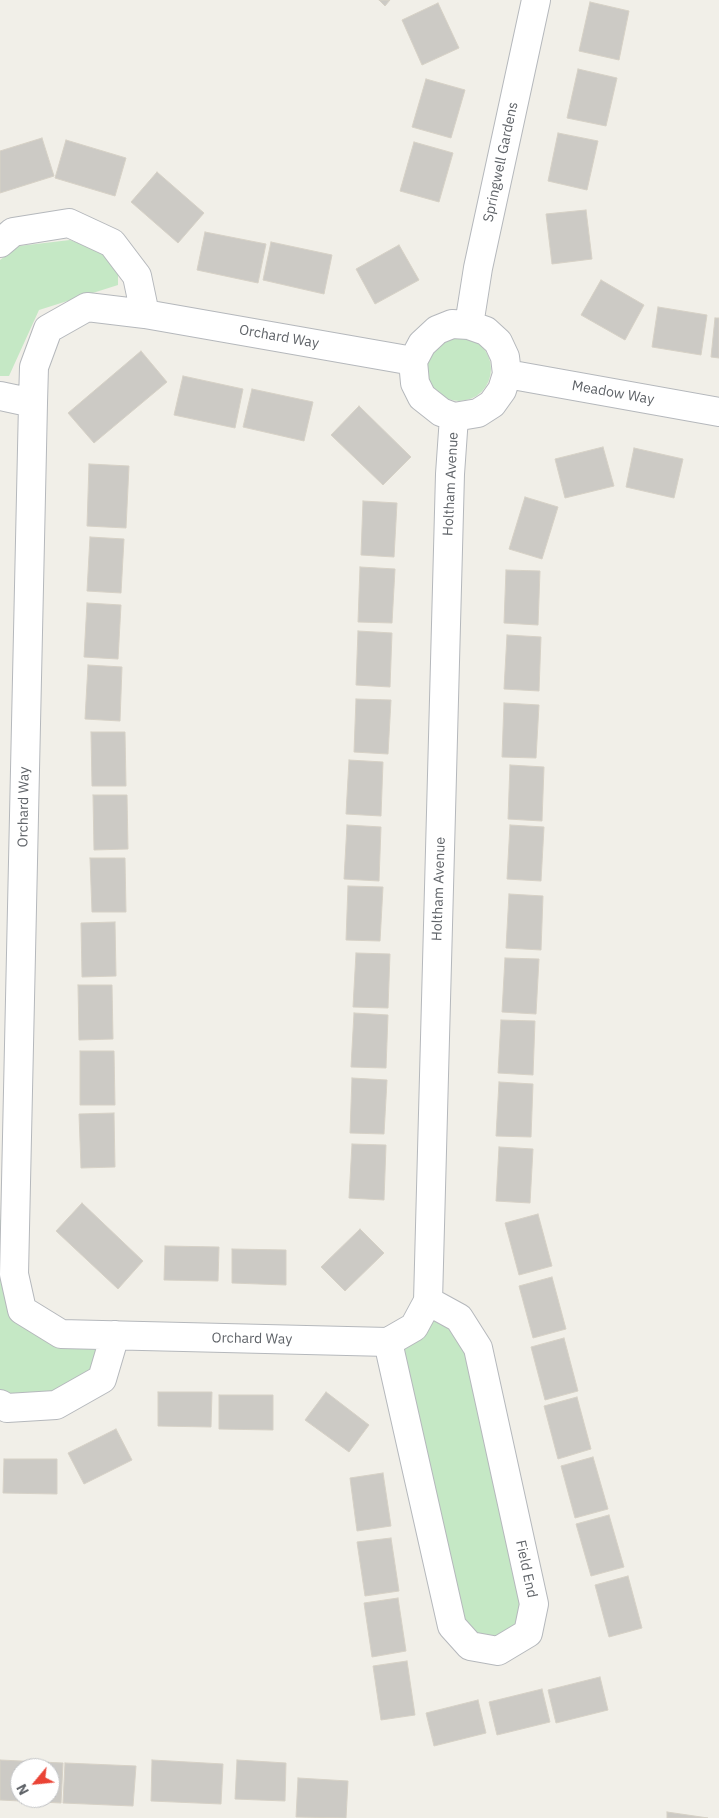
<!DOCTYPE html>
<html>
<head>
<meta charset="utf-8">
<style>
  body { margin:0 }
  #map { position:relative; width:719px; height:1818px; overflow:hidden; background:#f1efe8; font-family:"IBM Plex Sans",sans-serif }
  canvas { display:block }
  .north { position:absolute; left:10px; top:1758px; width:50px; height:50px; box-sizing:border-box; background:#fff; border:1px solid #bfc1c3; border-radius:50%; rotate:242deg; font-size:14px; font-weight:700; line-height:20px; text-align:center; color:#5f6368 }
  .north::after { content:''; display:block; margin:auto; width:18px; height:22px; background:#ea4335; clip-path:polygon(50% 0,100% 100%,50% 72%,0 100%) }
</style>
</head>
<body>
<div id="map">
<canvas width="719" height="1818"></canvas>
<div class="north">N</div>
</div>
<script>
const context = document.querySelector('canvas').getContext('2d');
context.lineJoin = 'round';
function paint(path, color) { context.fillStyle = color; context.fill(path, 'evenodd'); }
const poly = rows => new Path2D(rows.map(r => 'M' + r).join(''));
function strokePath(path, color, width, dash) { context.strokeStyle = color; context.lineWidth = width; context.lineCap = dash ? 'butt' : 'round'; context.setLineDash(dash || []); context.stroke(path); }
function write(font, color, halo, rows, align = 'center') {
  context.font = font + ' "IBM Plex Sans",sans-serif'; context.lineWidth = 4; context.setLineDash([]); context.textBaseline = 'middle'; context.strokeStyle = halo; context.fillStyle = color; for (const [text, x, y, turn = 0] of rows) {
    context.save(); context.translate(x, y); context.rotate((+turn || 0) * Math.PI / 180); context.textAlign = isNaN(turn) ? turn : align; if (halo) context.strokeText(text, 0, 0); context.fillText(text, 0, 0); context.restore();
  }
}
paint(poly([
  [70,240,101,252,118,270,118,285,39,310,9,376,0,376,0,260,19,246],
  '427 369a32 32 0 1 1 64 0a32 32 0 1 1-64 0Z',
  [15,1210,22,1310,115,1335,102,1379,56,1405,0,1404,0,1220],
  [428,1301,459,1318,528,1633,470,1646,388,1342]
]), '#c5e8c5');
const building = poly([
  [379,0,390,0,385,6,379,0],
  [590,2,629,11,619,60,579,51,590,2],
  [438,3,459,48,422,65,402,20,438,3],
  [578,69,617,78,606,126,567,118,578,69],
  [426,79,465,90,451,138,412,127,426,79],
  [558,133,598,141,587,190,548,181,558,133],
  [42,138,54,176,0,193,0,151,42,138],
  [66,140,126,158,115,196,55,178,66,140],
  [414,142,453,153,439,202,400,191,414,142],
  [157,172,204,213,178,243,131,202,157,172],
  [586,210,592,259,552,264,546,214,586,210],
  [205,232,266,244,258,283,197,270,205,232],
  [271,242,332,255,324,294,263,280,271,242],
  [399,245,419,280,375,304,356,269,399,245],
  [601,280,644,305,625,340,581,315,601,280],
  [658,307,707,315,701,355,652,347,658,307],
  [715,318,719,318,719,358,711,357,715,318],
  [141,351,167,382,94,443,68,413,141,351],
  [183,376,243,389,235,428,174,415,183,376],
  [252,389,313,402,304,441,243,427,252,389],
  [359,406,411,457,383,485,331,435,359,406],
  [603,447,614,486,565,498,555,459,603,447],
  [634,448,683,459,674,498,626,487,634,448],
  [89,464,129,466,126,528,87,526,89,464],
  [525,497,558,507,542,559,509,549,525,497],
  [363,501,397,503,394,557,361,555,363,501],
  [90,537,124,539,121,593,87,591,90,537],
  [360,567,395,569,392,623,358,622,360,567],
  [506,570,540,571,538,625,504,623,506,570],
  [87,603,121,605,118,659,84,657,87,603],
  [358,631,392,633,390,687,356,685,358,631],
  [507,635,541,637,539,691,504,689,507,635],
  [88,665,122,667,120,721,85,719,88,665],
  [356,699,391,700,388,754,354,752,356,699],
  [504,703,539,705,536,758,502,757,504,703],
  [91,732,125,732,126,786,92,786,91,732],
  [349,760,383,762,381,816,346,814,349,760],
  [510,765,544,767,542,821,508,819,510,765],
  [93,795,127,795,128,849,94,850,93,795],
  [347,825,381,827,379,881,344,879,347,825],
  [510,825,544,827,541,881,507,879,510,825],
  [90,858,125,858,126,912,92,912,90,858],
  [348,886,383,887,380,941,346,940,348,886],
  [509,894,543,896,541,950,506,948,509,894],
  [115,922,116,976,82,977,81,923,115,922],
  [356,953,390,954,388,1008,353,1007,356,953],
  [505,958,539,959,536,1014,502,1012,505,958],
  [78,985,112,985,113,1039,79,1040,78,985],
  [354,1013,388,1015,386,1068,351,1067,354,1013],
  [501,1020,535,1021,533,1075,498,1073,501,1020],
  [80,1051,114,1051,115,1105,80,1105,80,1051],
  [352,1078,387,1080,384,1134,350,1133,352,1078],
  [499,1082,533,1084,531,1137,496,1136,499,1082],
  [114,1113,115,1167,81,1168,79,1114,114,1113],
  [352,1144,386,1145,384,1200,349,1198,352,1144],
  [499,1147,533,1149,530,1203,496,1201,499,1147],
  [82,1203,143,1261,118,1289,56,1231,82,1203],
  [538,1214,552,1266,519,1275,505,1223,538,1214],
  [360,1229,384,1253,345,1291,321,1267,360,1229],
  [165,1246,219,1247,218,1281,164,1280,165,1246],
  [232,1249,286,1250,286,1285,232,1283,232,1249],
  [552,1277,566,1329,533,1338,519,1286,552,1277],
  [564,1338,578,1391,545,1400,531,1347,564,1338],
  [158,1392,212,1392,211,1427,158,1426,158,1392],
  [326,1392,369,1425,349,1452,305,1420,326,1392],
  [219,1395,273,1395,273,1430,219,1429,219,1395],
  [577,1397,591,1449,558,1459,544,1406,577,1397],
  [116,1429,132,1460,84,1484,68,1453,116,1429],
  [593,1457,608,1509,575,1518,561,1466,593,1457],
  [4,1459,57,1459,57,1494,3,1493,4,1459],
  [383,1473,391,1526,357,1531,350,1478,383,1473],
  [609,1515,624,1567,591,1576,576,1524,609,1515],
  [391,1538,399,1591,365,1596,357,1542,391,1538],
  [628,1576,642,1628,609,1637,595,1585,628,1576],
  [398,1598,406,1651,372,1657,364,1603,398,1598],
  [407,1661,415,1715,381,1720,373,1666,407,1661],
  [600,1677,608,1710,556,1723,548,1690,600,1677],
  [542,1689,550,1722,497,1735,489,1702,542,1689],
  [478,1700,486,1733,434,1746,426,1713,478,1700],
  [0,1760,63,1763,61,1803,0,1800,0,1760],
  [20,1768,50,1768,50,1798,20,1798,20,1768],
  [152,1760,223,1764,221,1804,151,1801,152,1760],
  [237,1760,286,1763,285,1801,235,1799,237,1760],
  [65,1763,136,1766,133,1806,63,1803,65,1763],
  [298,1778,348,1781,346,1818,296,1817,298,1778],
  [667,1812,708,1818,667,1818,667,1812]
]);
paint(building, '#cccac5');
strokePath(building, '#d6d1c6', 1);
const minor = poly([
  [0,243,13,232,69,223,112,243,137,276,145,314],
  [452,324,469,325,486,331,498,342,505,357,507,374,502,390,492,404,478,413,454,417,441,412,422,397,415,383,413,361,422,344,437,330,452,324],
  [469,325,478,268,536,0],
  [507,374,719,412],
  [0,396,33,403],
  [388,1342,61,1334,22,1310,14,1274,33,403,34,367,48,329,87,307,145,314,413,361],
  [388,1342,414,1327,428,1301,450,474,454,417],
  [388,1342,452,1626,470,1646,498,1651,528,1633,534,1604,478,1348,459,1318,428,1301],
  [0,1404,7,1408,56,1405,102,1379,115,1335]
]);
strokePath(minor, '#b5b8bc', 30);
strokePath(minor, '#fff', 28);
write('14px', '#5f6368', '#fff', [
  ["Springwell Gardens",501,162,-78],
  ["Orchard Way",279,337,10],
  ["Meadow Way",613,393,10],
  ["Holtham Avenue",451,484,-87],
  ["Orchard Way",24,807,-89],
  ["Holtham Avenue",439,889,-88],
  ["Orchard Way",252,1339,1],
  ["Field End",526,1569,78]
]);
</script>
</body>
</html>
